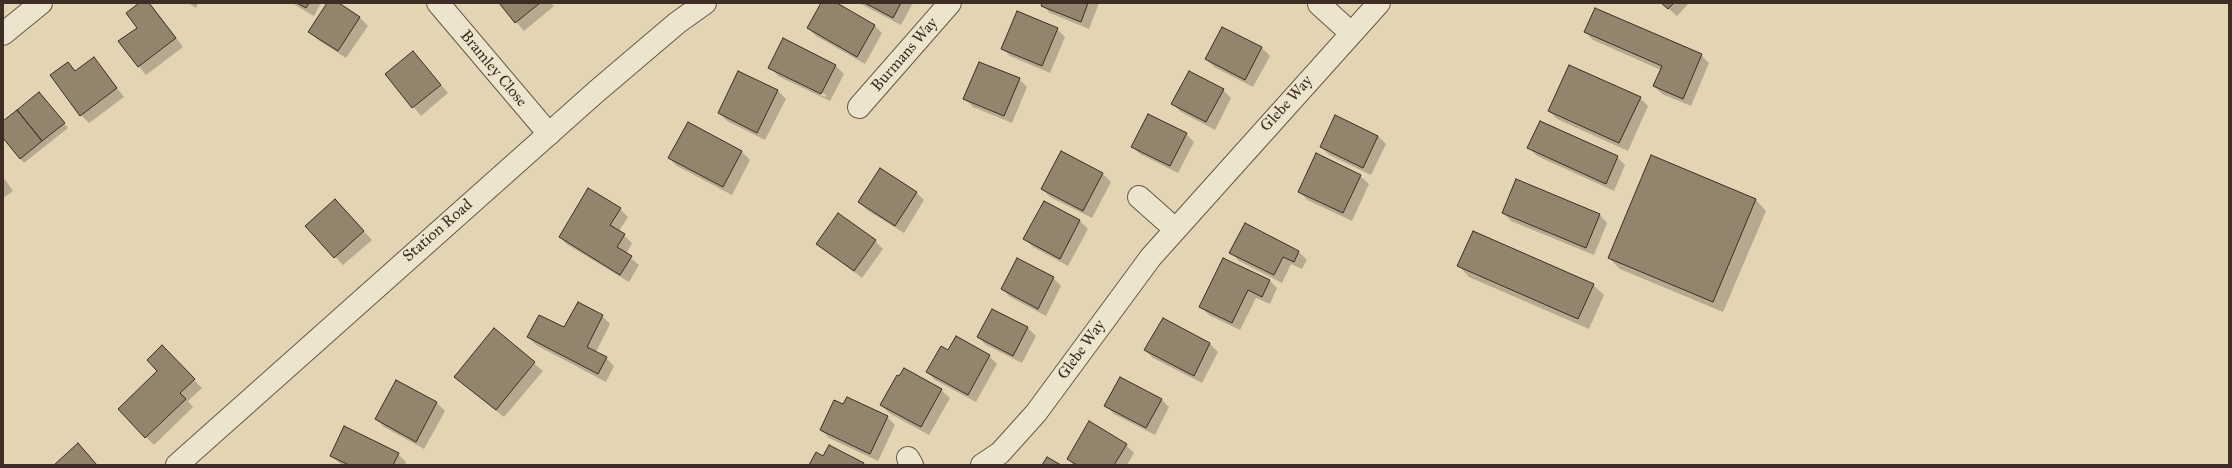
<!DOCTYPE html>
<html>
<head>
<meta charset="utf-8">
<style>
  body { margin:0 }
  #map { position:relative; width:2232px; height:468px; overflow:hidden; background:#e3d5b3; font-family:"IM FELL Great Primer",serif }
  canvas { display:block }
  .frame { position:absolute; inset:0; border:4px solid #3d2d24; pointer-events:none }
</style>
</head>
<body>
<div id="map">
<canvas width="2232" height="468"></canvas>
<div class="frame"></div>
</div>
<script>
const context = document.querySelector('canvas').getContext('2d');
context.lineJoin = 'round';
function paint(path, color) { context.fillStyle = color; context.fill(path, 'evenodd'); }
const poly = rows => new Path2D(rows.map(r => 'M' + r).join(''));
function strokePath(path, color, width, dash) { context.strokeStyle = color; context.lineWidth = width; context.lineCap = dash ? 'butt' : 'round'; context.setLineDash(dash || []); context.stroke(path); }
function write(font, color, halo, rows, align = 'center') {
  context.font = font + ' "IM FELL Great Primer",serif'; context.lineWidth = 3; context.setLineDash([]); context.textBaseline = 'middle'; context.strokeStyle = halo; context.fillStyle = color; for (const [text, x, y, turn = 0] of rows) {
    context.save(); context.translate(x, y); context.rotate((+turn || 0) * Math.PI / 180); context.textAlign = isNaN(turn) ? turn : align; if (halo) context.strokeText(text, 0, 0); context.fillText(text, 0, 0); context.restore();
  }
}
paint(poly([
  [141,3,149,3,153,7,183,47,146,75,120,42,138,28],
  [188,3,198,3,196,8],
  [292,3,321,3,314,16],
  [328,3,337,3,360,18,368,26,346,58,318,40,310,32],
  [500,3,551,3,554,6,524,31],
  [822,3,835,3,874,25,882,33,865,64,816,36,808,28],
  [859,3,913,3,901,25],
  [1043,3,1099,3,1089,29,1050,13,1042,5],
  [1662,3,1689,3,1677,16],
  [1223,28,1262,48,1270,56,1253,87,1214,67,1206,59],
  [1057,29,1065,37,1050,73,1010,56,1002,48],
  [1585,32,1701,55,1709,63,1691,106,1662,94,1654,86,1661,70,1593,40],
  [413,52,448,93,421,116,386,74],
  [94,59,124,97,89,123,81,115,68,63,76,71],
  [836,66,844,74,830,101,778,76,770,67],
  [778,71,826,95,825,97,778,73],
  [739,72,778,91,786,99,765,140,727,121,719,113],
  [1019,79,1027,87,1012,123,973,107,965,99],
  [1223,90,1231,98,1215,130,1181,112,1173,104],
  [39,93,68,128,24,163,3,137,3,122],
  [1640,98,1648,106,1628,151,1557,119,1549,111],
  [688,123,742,152,750,160,732,195,677,166,669,158],
  [1186,134,1194,142,1178,173,1140,154,1132,146],
  [1378,136,1386,144,1371,175,1329,155,1321,147],
  [1529,148,1617,157,1625,165,1614,191,1537,156],
  [1316,155,1360,176,1369,184,1352,221,1307,200,1299,191],
  [1103,174,1111,182,1092,218,1050,197,1042,189],
  [3,177,13,191,3,198],
  [916,192,924,200,904,233,867,210,859,202],
  [1756,200,1766,211,1723,312,1620,269,1609,258],
  [1045,202,1080,221,1088,229,1068,266,1033,247,1025,239],
  [343,208,372,240,343,265,306,226],
  [620,209,628,217,619,231,632,243,626,254,639,265,629,282,568,245,560,237],
  [1503,213,1599,214,1607,223,1594,255,1511,221],
  [1245,225,1299,252,1307,260,1302,269,1291,264,1282,283,1239,261,1231,253],
  [875,241,883,249,862,278,817,244],
  [1459,266,1593,285,1604,295,1589,329,1469,277],
  [1053,278,1061,286,1046,316,1010,297,1002,289],
  [1269,280,1277,288,1270,304,1256,298,1240,330,1209,315,1201,307],
  [992,310,1028,328,1036,336,1022,363,986,345,978,337],
  [602,316,610,324,596,352,606,358,614,366,606,382,536,345,528,337,564,329],
  [1163,319,1210,344,1218,352,1202,383,1153,358,1145,350],
  [494,330,543,371,504,417,464,385],
  [162,347,202,388,188,401,193,407,154,445,146,437],
  [948,352,989,356,997,364,976,402,935,380,927,372],
  [396,381,437,403,445,411,424,449,384,427,376,419],
  [941,390,950,398,929,435,889,413,881,405],
  [1161,399,1169,407,1155,435,1114,414,1106,406],
  [844,405,887,417,895,425,878,461,829,438,821,430],
  [1126,445,1134,453,1127,465,1074,465,1068,459],
  [398,454,406,462,405,465,342,465,331,456]
]), '#0003');
const building = poly([
  [139,3,149,3,176,38,138,67,118,41,137,28,126,13,139,3],
  [297,3,309,3,306,8,297,3],
  [327,3,339,3,360,17,338,51,308,32,327,3],
  [499,3,540,3,515,23,499,3],
  [821,3,837,3,875,25,857,57,807,28,821,3],
  [865,3,901,3,893,18,865,3],
  [1042,3,1088,3,1081,22,1041,6,1042,3],
  [1661,3,1674,3,1668,9,1661,3],
  [1595,8,1702,54,1683,99,1653,86,1662,66,1584,32,1595,8],
  [1017,11,1058,28,1042,66,1001,49,1017,11],
  [1222,27,1262,47,1245,80,1205,59,1222,27],
  [783,38,836,65,821,94,768,68,783,38],
  [413,51,441,85,412,108,385,74,413,51],
  [94,57,117,88,80,116,50,75,68,62,75,71,94,57],
  [979,62,1020,78,1004,116,963,99,979,62],
  [1569,65,1641,97,1619,143,1548,111,1569,65],
  [738,71,778,90,757,133,718,113,738,71],
  [1189,71,1224,89,1206,122,1171,104,1189,71],
  [39,92,65,123,42,141,17,110,39,92],
  [17,110,42,141,20,159,3,138,3,121,17,110],
  [1148,114,1187,133,1170,166,1131,147,1148,114],
  [1335,115,1378,136,1363,168,1320,147,1335,115],
  [1540,121,1618,156,1606,184,1527,148,1540,121],
  [688,122,742,151,723,187,668,158,688,122],
  [1061,151,1103,173,1083,211,1041,189,1061,151],
  [1316,153,1361,175,1343,213,1298,192,1316,153],
  [1651,155,1756,199,1713,302,1608,258,1651,155],
  [880,168,917,192,895,226,858,202,880,168],
  [1516,179,1600,214,1586,248,1502,213,1516,179],
  [588,188,621,208,610,225,625,234,617,247,632,256,620,275,559,237,588,188],
  [335,199,364,231,334,258,305,226,335,199],
  [1044,201,1080,220,1060,259,1023,239,1044,201],
  [838,213,876,240,854,271,816,244,838,213],
  [1245,223,1299,251,1294,262,1283,257,1274,275,1229,253,1245,223],
  [1473,231,1594,284,1578,319,1457,266,1473,231],
  [1017,258,1054,277,1038,309,1001,289,1017,258],
  [1223,258,1270,280,1262,297,1248,290,1232,323,1199,307,1223,258],
  [578,302,603,315,587,347,607,357,598,374,527,337,539,315,564,327,578,302],
  [992,309,1028,327,1013,356,977,337,992,309],
  [1163,318,1210,343,1194,376,1144,350,1163,318],
  [494,328,535,362,496,410,454,377,494,328],
  [956,336,990,355,968,395,926,372,941,346,948,350,956,336],
  [162,345,195,379,180,393,186,399,145,438,118,409,157,371,147,360,162,345],
  [904,368,942,389,921,427,880,405,897,375,899,376,904,368],
  [1120,377,1162,399,1146,428,1104,406,1120,377],
  [396,380,437,402,416,442,375,419,396,380],
  [847,397,888,416,870,454,820,430,834,400,843,404,847,397],
  [1089,421,1127,444,1114,465,1077,465,1067,459,1089,421],
  [344,426,399,453,393,465,349,465,330,456,344,426],
  [78,443,97,465,54,465,78,443],
  [829,445,864,463,863,465,809,465,816,452,823,456,829,445],
  [1047,457,1061,465,1042,465,1047,457]
]);
paint(building, '#93846e');
strokePath(building, '#3d2d24', 1);
const minor = poly([
  [438,3,549,134],
  [1319,4,1351,33],
  [3,34,41,3],
  [859,107,950,3],
  [1139,197,1175,229],
  [908,458,912,465],
  [982,465,1000,453,1036,413,1151,257,1379,3]
]);
const tertiary = poly([
  [177,465,597,91,677,23,705,3]
]);
strokePath(minor, '#665748', 24);
strokePath(tertiary, '#665748', 24);
strokePath(minor, '#ede4ce', 22);
strokePath(tertiary, '#ede4ce', 22);
write('16px', '#3d2d24', '#ede4ce', [
  ["Burmans Way",905,55,-49],
  ["Bramley Close",493,69,50],
  ["Glebe Way",1287,104,-48],
  ["Station Road",438,231,-41],
  ["Glebe Way",1082,350,-54]
]);
</script>
</body>
</html>
